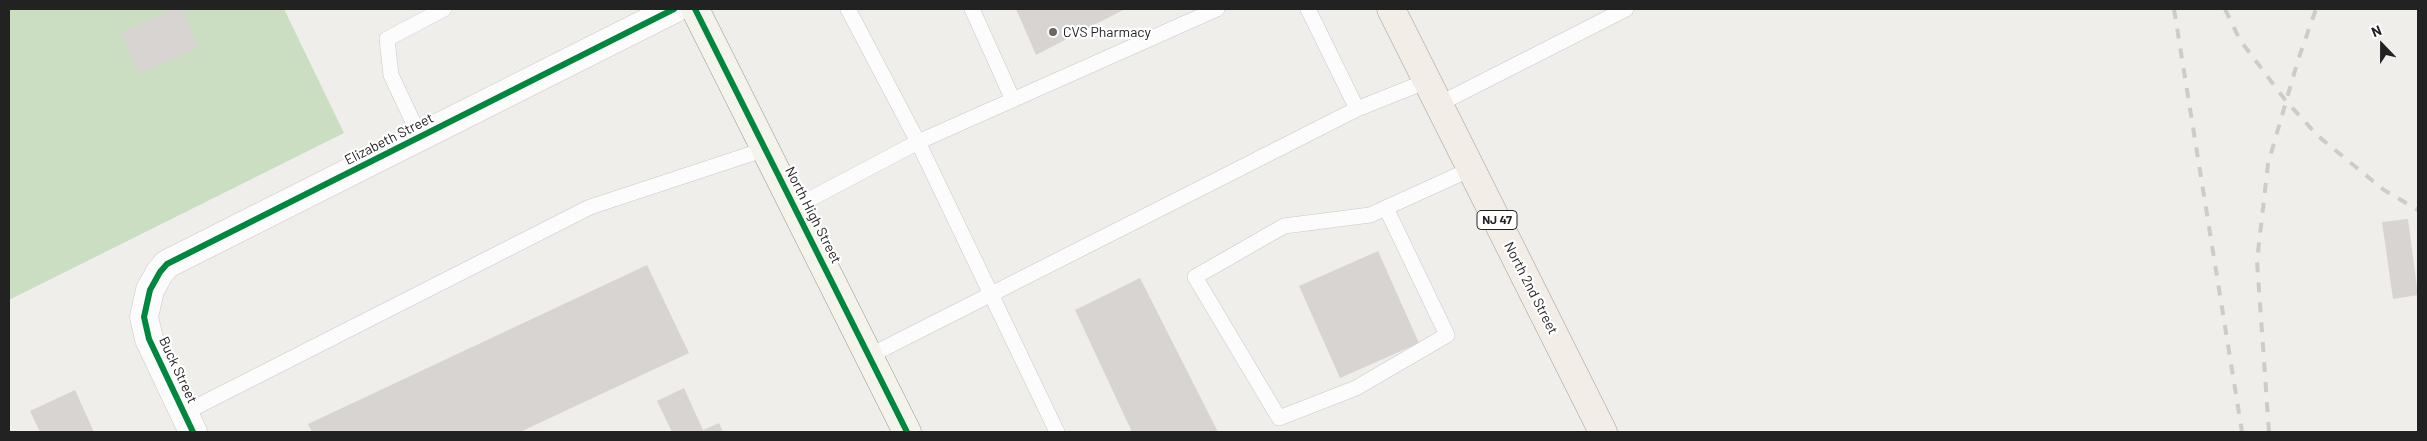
<!DOCTYPE html>
<html>
<head>
<meta charset="utf-8">
<style>
  body { margin:0 }
  #map { position:relative; width:2427px; height:441px; overflow:hidden; background:#f0eeeb; font-family:Barlow,sans-serif }
  canvas { display:block }
  .frame { position:absolute; inset:0; border:10px solid #222; pointer-events:none }
  .north { position:absolute; left:2357px; top:20px; width:50px; height:50px; -webkit-text-stroke:4px #fff; paint-order:stroke; rotate:338deg; font-size:14px; font-weight:700; line-height:20px; text-align:center; color:#222 }
  .north::after { content:''; display:block; margin:auto; width:18px; height:22px; background:#222; clip-path:polygon(50% 0,100% 100%,50% 72%,0 100%) }
</style>
</head>
<body>
<div id="map">
<canvas width="2427" height="441"></canvas>
<div class="frame"></div>
<div class="north">N</div>
</div>
<script>
const context = document.querySelector('canvas').getContext('2d');
context.lineJoin = 'round';
function paint(path, color) { context.fillStyle = color; context.fill(path, 'evenodd'); }
const poly = rows => new Path2D(rows.map(r => 'M' + r).join(''));
function strokePath(path, color, width, dash) { context.strokeStyle = color; context.lineWidth = width; context.lineCap = dash ? 'butt' : 'round'; context.setLineDash(dash || []); context.stroke(path); }
function write(font, color, halo, rows, align = 'center') {
  context.font = font + ' Barlow,sans-serif'; context.lineWidth = 4.5; context.setLineDash([]); context.textBaseline = 'middle'; context.strokeStyle = halo; context.fillStyle = color; for (const [text, x, y, turn = 0] of rows) {
    context.save(); context.translate(x, y); context.rotate((+turn || 0) * Math.PI / 180); context.textAlign = isNaN(turn) ? turn : align; if (halo) context.strokeText(text, 0, 0); context.fillText(text, 0, 0); context.restore();
  }
}
paint(poly([
  [9,9,284,9,344,133,9,300]
]), '#cbdec1');
paint(poly([
  [172,9,182,9,199,47,139,74,121,32],
  [1016,9,1125,9,1036,55],
  [2408,219,2418,295,2393,299,2382,222],
  [1378,251,1419,343,1340,378,1299,286],
  [647,265,689,353,520,432,312,432,308,424],
  [1140,278,1218,432,1132,432,1075,310],
  [684,388,703,430,719,423,723,432,672,432,657,401],
  [75,390,94,432,40,432,30,411]
]), '#d7d4d2');
const lane = poly([
  [972,9,1013,100],
  [1308,9,1357,109],
  [1439,104,1626,9],
  [420,137,391,75,387,39,444,9],
  [795,207,918,142,848,9],
  [1386,208,1447,335,1356,388,1279,418,1195,277,1284,226,1370,215,1471,169],
  [869,356,1357,109,1427,81],
  [184,413,590,207,766,149],
  [1057,432,918,142,1217,9]
]);
const street = poly([
  [193,432,149,339,144,317,150,290,160,272,167,264,674,9]
]);
const secondary = poly([
  [695,9,907,432]
]);
const primary = poly([
  [1391,9,1603,432]
]);
strokePath(lane, '#c9c8c7', 16);
strokePath(street, '#c9c8c7', 29);
strokePath(secondary, '#999a82', 29);
strokePath(primary, '#a79c86', 29);
strokePath(lane, '#fdfcfc', 15);
strokePath(street, '#fdfcfc', 28);
strokePath(secondary, '#f4f4ed', 28);
strokePath(primary, '#f3ede7', 28);
strokePath(poly([
  [2174,9,2242,432],
  [2225,9,2240,40,2286,101,2318,136,2384,190,2418,210],
  [2269,432,2257,261,2268,164,2298,60,2316,9]
]), '#ccc', 4, [10, 10]);
strokePath(poly([
  [695,9,907,432],
  [193,432,149,339,144,317,150,290,160,272,167,264,674,9]
]), '#00873e', 6);
for (const [x, y, r, color] of [
  [1053,32,5,"#6a6968"]
]) { const dot = new Path2D(); dot.arc(x, y, r, 0, 2 * Math.PI); context.fillStyle = color; context.fill(dot); strokePath(dot, '#fff', 2); }
for (const [x, y, w] of [
  [1497,220,40]
]) { const box = new Path2D(); box.roundRect(x - w / 2, y - 9.5, w, 19, 4); context.fillStyle = '#fff'; context.fill(box); strokePath(box, '#222', 1); }
write('bold 12px', '#222', null, [
  ["NJ 47",1497,220]
]);
write('14px', '#222', '#fff', [
  ["CVS Pharmacy",1063,32]
], 'left');
write('14px', '#222', '#fff', [
  ["Elizabeth Street",389,139,-27],
  ["North High Street",813,215,63],
  ["North 2nd Street",1531,288,63],
  ["Buck Street",178,370,65]
]);
</script>
</body>
</html>
